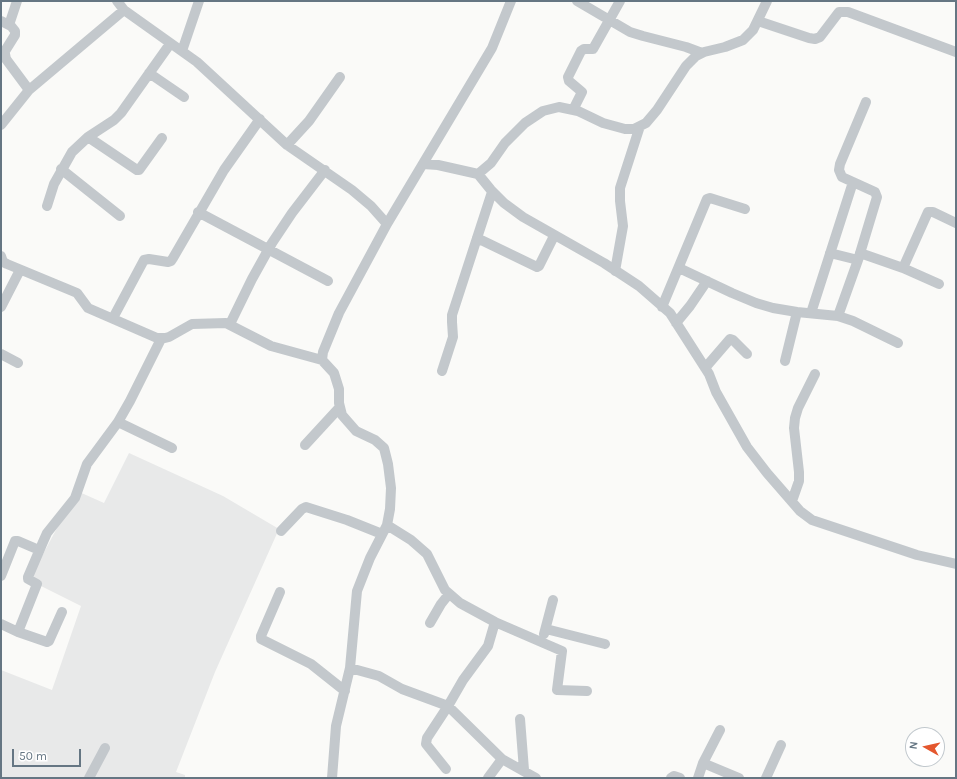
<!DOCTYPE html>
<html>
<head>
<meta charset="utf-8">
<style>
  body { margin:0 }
  #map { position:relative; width:957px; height:779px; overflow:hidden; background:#fafaf8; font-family:Karla,sans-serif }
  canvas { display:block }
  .frame { position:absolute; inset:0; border:2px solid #657683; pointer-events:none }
  .north { position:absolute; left:905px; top:727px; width:40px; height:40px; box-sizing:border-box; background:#fff; border:1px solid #c1c8cd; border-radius:50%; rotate:278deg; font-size:11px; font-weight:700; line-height:16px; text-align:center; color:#657683 }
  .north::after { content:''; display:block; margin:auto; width:14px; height:18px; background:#e4572e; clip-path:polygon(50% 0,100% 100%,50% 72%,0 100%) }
  .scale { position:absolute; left:12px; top:749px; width:69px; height:18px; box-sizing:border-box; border:2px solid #657683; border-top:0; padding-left:5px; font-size:12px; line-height:14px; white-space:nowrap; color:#657683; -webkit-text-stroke:3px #fff; paint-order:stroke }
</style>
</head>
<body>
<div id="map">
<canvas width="957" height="779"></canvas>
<div class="frame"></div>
<div class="north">N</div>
<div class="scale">50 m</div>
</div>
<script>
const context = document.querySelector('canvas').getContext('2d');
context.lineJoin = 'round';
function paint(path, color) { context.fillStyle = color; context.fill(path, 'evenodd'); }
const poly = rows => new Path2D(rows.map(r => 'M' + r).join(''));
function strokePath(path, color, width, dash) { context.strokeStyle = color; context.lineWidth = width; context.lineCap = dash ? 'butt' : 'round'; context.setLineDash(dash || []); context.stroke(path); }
paint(poly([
  [129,453,223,496,279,529,215,672,176,772,185,775,185,778,1,778,1,670,52,690,81,606,29,580,77,491,104,503]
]), '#e8e9e9');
strokePath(poly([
  [117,1,124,10,197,62,287,145,352,190,371,206,387,224],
  [577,1,630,32,643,36,686,47,702,53],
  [1,21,11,26,15,31,15,35,5,51,5,54,6,59,29,90],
  [758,21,809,38,815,39,820,37,839,12,848,12,956,52],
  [9,25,17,1],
  [182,51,199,1],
  [149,73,184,97],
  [573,110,582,92,569,81,568,77,581,51,584,49,593,49,620,1],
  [1,125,29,90,124,10],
  [88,137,137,170,139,170,162,138],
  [287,145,309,121,340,77],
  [423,164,438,165,478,174,491,190,504,203,523,217,604,263,639,286,670,313,709,374,716,392,747,447,767,473,800,511,812,520,917,555,956,564],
  [61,169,120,216],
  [478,174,491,163,505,143,525,123,543,111,559,107,578,111,603,123,625,129,634,129,646,123,657,110,686,66,696,56,704,52,725,47,743,40,753,30,767,1],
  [47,206,54,184,72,152,88,137,114,120,121,113,170,44],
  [198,212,328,281],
  [477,238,537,267,539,266,554,236],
  [830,253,858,260],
  [860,253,903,268,939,284],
  [1,256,3,262,7,264,77,293,88,308,157,338,165,338,169,337,192,324,226,323,271,346,322,360],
  [679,268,732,293,756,303,773,308,797,312,838,316,853,321,898,343],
  [903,268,928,212,933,212,956,223],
  [615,271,623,226,620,201,620,188,640,126],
  [1,307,20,270],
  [662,307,707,199,710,198,745,209],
  [811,313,853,182],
  [838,316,858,260,877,197,875,192,842,177,839,170,840,164,866,102],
  [113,318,144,260,149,259,168,262,171,261,173,258,224,170,260,119],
  [676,323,690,306,707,281],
  [230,324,252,279,272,243,292,213,325,170],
  [1,354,18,363],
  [785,361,797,312],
  [705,368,730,339,733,340,747,354],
  [442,371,453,337,452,322,452,315,492,192],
  [118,422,172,448],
  [305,445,340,407],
  [792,501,799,481,799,472,794,428,795,418,798,408,815,374],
  [387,525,411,540,427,554,445,590,460,603,495,622,562,651,557,690,587,691],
  [281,531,302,509,306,507,347,520,382,534],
  [1,576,15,541,18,541,39,550],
  [280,592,261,636,261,639,311,664,345,691],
  [430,623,441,604,449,594],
  [1,624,18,632,47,642,49,641,62,612],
  [546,629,605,644],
  [18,632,37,584,28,579,28,577,43,542,47,533,75,498,87,464,118,422,130,401,161,339],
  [544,634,553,600],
  [350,668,379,676,402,689,448,706,502,759,536,778],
  [520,719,524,770],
  [703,763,739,778],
  [446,769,426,744,427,738,448,706,463,680,488,646,495,622],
  [89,778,105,748],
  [332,778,336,726,350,668,357,591,370,558,387,525,390,509,391,488,388,464,384,448,375,440,356,431,342,415,339,403,339,389,334,373,322,360,323,352,339,313,387,224,492,48,511,1],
  [488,778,502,759],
  [671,778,674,776,680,778],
  [698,778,703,763,720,730],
  [766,778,781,745]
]), '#c3c8cc', 10);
</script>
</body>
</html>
